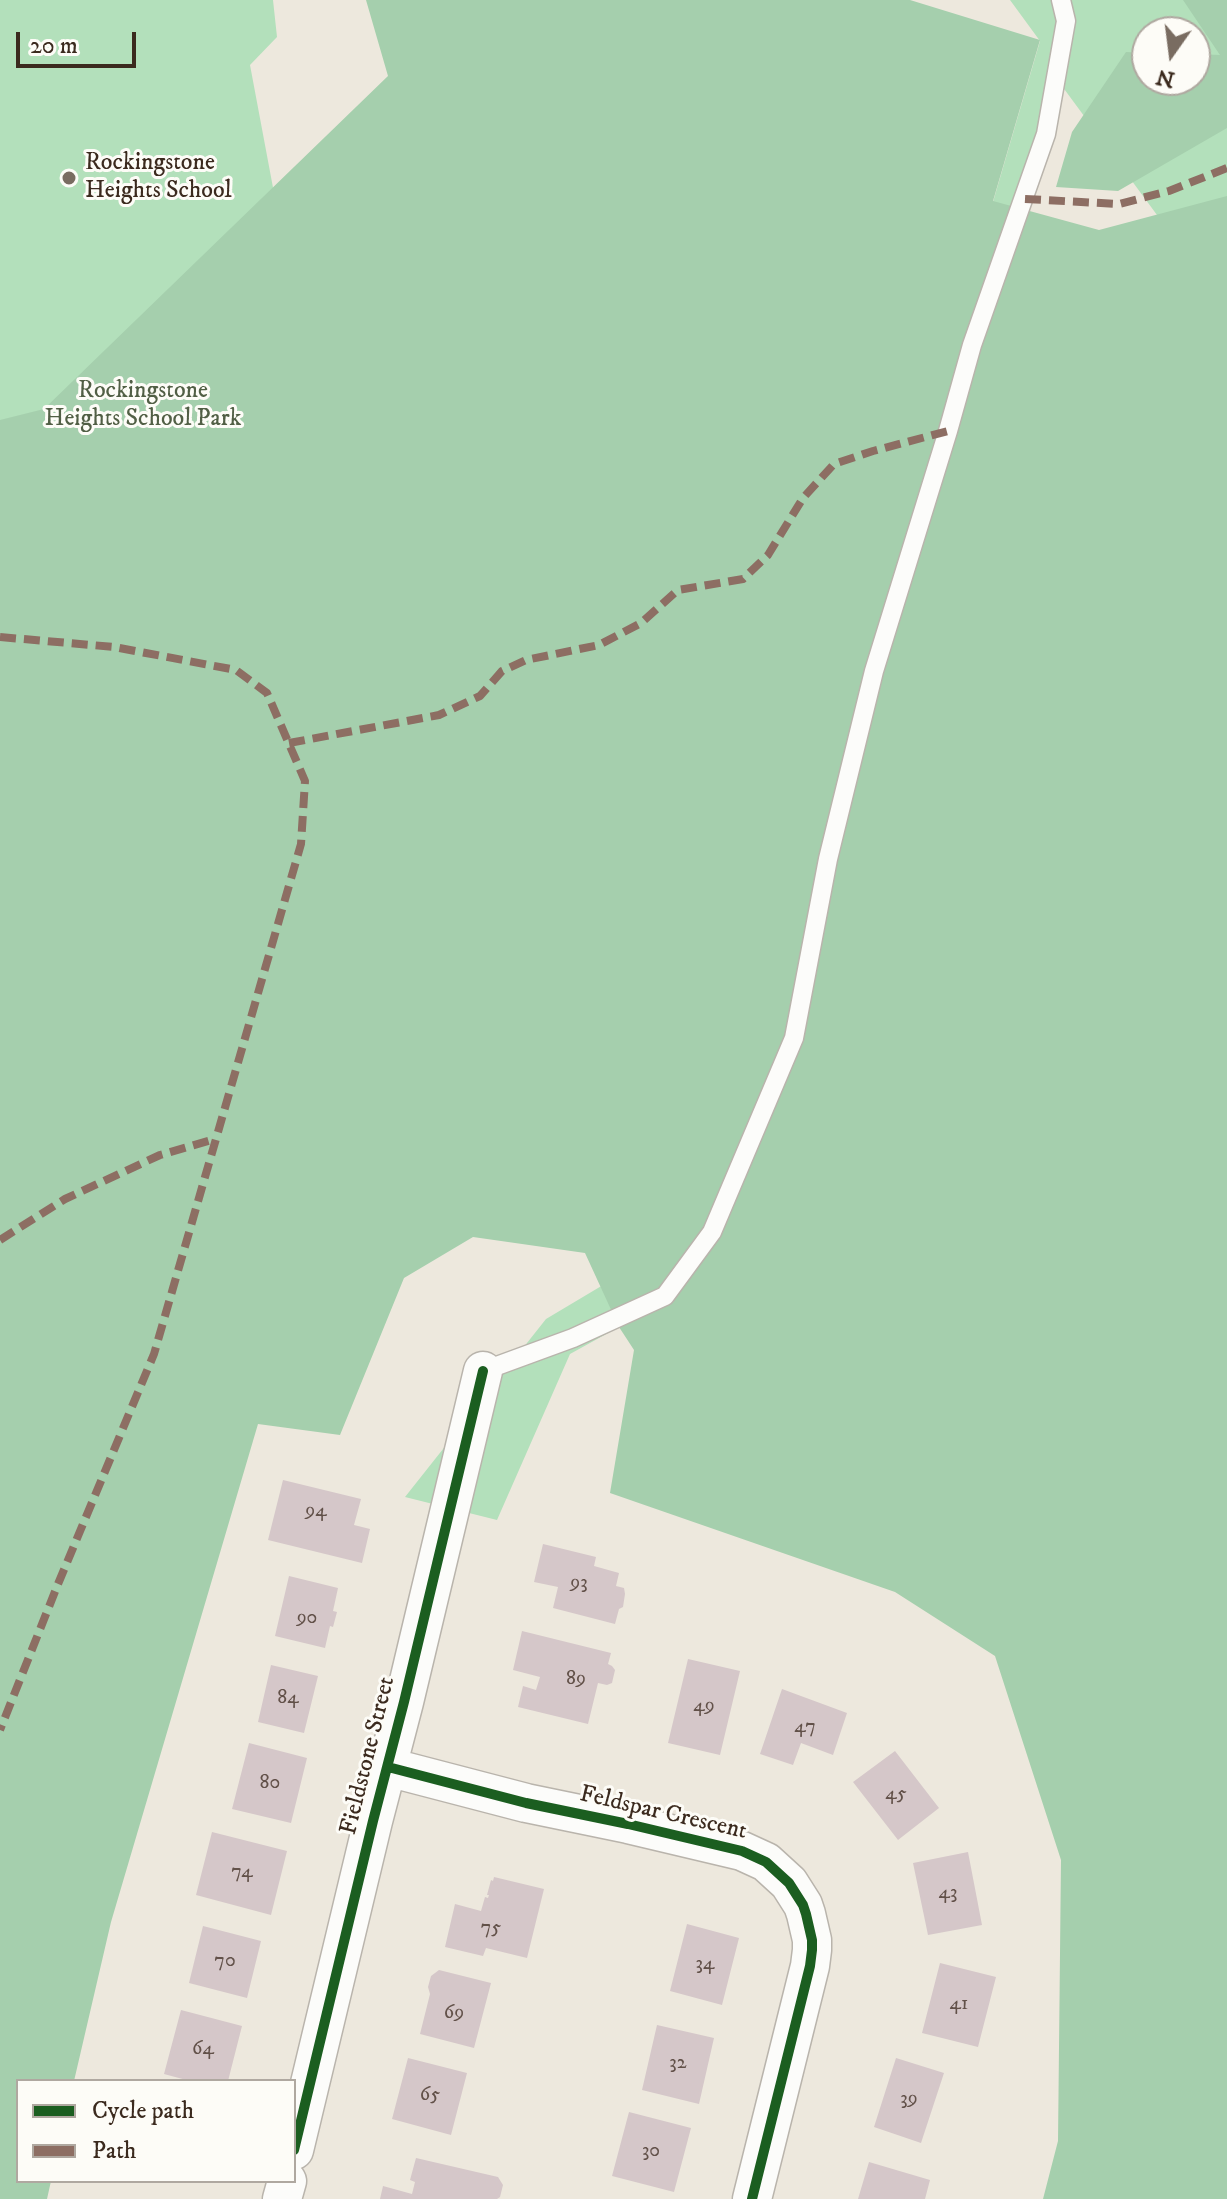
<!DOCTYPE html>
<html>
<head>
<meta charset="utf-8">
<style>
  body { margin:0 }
  #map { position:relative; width:1227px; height:2199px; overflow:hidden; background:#ede8dd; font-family:"IM FELL DW Pica",serif }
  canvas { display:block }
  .legend { position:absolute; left:16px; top:2079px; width:280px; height:104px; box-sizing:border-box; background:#fdfcf7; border:2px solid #afa8a0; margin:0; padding:10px 14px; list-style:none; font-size:24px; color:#3b2a1e }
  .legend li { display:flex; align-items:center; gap:16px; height:40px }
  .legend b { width:40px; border:2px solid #afa8a0 }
  .north { position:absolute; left:1131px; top:16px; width:80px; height:80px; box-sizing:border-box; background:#fdfcf7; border:2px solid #afa8a0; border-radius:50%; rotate:194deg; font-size:22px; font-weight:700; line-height:32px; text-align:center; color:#3b2a1e }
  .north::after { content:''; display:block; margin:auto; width:28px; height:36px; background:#796c61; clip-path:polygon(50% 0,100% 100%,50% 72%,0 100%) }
  .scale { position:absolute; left:16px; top:32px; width:120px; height:36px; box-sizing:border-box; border:4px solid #3b2a1e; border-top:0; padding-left:10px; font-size:24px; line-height:28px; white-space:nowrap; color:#3b2a1e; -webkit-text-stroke:6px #fdfcf7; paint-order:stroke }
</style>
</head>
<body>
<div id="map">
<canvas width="1227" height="2199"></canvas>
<ul class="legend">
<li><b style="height:10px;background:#1b5e20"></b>Cycle path</li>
<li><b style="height:10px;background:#8d6e63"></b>Path</li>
</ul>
<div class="north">N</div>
<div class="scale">20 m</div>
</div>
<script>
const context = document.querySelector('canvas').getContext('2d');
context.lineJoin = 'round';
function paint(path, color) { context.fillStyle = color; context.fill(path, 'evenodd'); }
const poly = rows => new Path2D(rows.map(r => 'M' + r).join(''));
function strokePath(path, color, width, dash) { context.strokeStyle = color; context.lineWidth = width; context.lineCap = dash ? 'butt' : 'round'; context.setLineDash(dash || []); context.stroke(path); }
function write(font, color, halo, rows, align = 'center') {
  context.font = font + ' "IM FELL DW Pica",serif'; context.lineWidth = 6; context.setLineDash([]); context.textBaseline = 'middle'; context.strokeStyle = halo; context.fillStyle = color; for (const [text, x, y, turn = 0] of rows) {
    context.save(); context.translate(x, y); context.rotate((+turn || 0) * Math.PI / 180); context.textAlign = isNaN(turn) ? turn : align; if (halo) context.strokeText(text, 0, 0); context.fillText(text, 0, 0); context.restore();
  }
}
paint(poly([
  [0,0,273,0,277,37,250,65,274,193,0,569],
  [1010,0,1227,0,1227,310,1059,82,706,1320,670,1312,648,1316,619,1327,570,1354,497,1520,405,1497,546,1319,692,1232,1040,41],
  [1147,32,1195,32,1195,80,1147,80]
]), '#b3e0bb');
paint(poly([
  [366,0,910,0,1040,40,993,201,1099,230,1227,196,1227,2199,1043,2199,1058,2141,1061,1860,995,1656,895,1592,610,1493,634,1350,619,1327,585,1253,473,1237,404,1278,340,1435,258,1424,111,1922,74,2081,18,2081,18,2181,51,2181,47,2199,0,2199,0,420,44,409,388,76],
  [1183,0,1227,0,1227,128,1118,191,1056,187,1072,132,1126,52,1147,53,1147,80,1195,80,1195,54,1220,55]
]), '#a5cfad');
paint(poly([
  [283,1480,361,1499,354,1525,370,1529,362,1563,268,1540],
  [543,1544,596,1557,594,1566,619,1573,616,1586,624,1588,625,1594,623,1607,619,1609,615,1624,553,1608,558,1587,534,1582],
  [289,1576,338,1588,333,1611,337,1612,333,1627,330,1626,325,1648,275,1636],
  [522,1631,611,1653,608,1664,612,1666,615,1670,612,1683,607,1685,598,1683,588,1724,518,1707,523,1686,536,1690,540,1677,513,1670],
  [688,1659,740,1671,720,1755,668,1743],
  [271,1665,318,1676,304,1733,258,1722],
  [782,1689,847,1713,833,1755,801,1743,793,1765,760,1754],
  [249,1743,307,1758,291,1823,232,1809],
  [895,1751,939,1808,898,1840,853,1782],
  [212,1832,287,1851,271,1915,196,1895],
  [968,1852,982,1925,928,1935,913,1863],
  [494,1877,544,1889,527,1958,486,1948,483,1956,445,1947,455,1904,481,1911,485,1897,488,1898,489,1895,487,1895,491,1880,493,1881],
  [687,1924,739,1938,722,2005,670,1991],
  [203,1926,261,1941,247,1998,189,1983],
  [940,1963,996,1977,978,2047,922,2033],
  [439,1970,491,1983,474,2048,420,2034,430,1994,428,1987,431,1976],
  [181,2010,242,2026,228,2081,190,2081,164,2074],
  [657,2025,714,2038,699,2104,642,2090],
  [408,2058,467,2073,451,2135,392,2119],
  [896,2058,944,2073,921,2143,874,2127],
  [629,2112,691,2128,674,2192,612,2176],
  [416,2158,498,2177,503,2185,500,2197,497,2199,380,2199,383,2186,412,2194,415,2182,410,2180],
  [869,2162,930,2180,925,2199,858,2199]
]), '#d5c7c9');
const lane = poly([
  [483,1371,573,1338,665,1296,712,1232,794,1038,828,859,874,671,948,431,972,345,1046,134,1066,21,1061,0]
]);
const street = poly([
  [388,1767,526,1803,628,1824,742,1851,766,1862,789,1883,803,1905,806,1914,812,1940,812,1950,810,1966,752,2199],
  [294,2150,373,1821,404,1702,483,1371],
  [282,2199,287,2181]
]);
strokePath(lane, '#b9b4ac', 21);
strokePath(street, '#b9b4ac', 41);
strokePath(lane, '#fcfcfa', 18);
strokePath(street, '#fcfcfa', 38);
strokePath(poly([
  [1025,199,1119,204,1169,191,1227,168],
  [0,637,114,647,236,670,267,693,305,781,301,844,154,1354,58,1584,0,1730],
  [289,743,439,715,480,696,502,671,526,660,599,645,641,623,678,590,743,579,768,555,803,498,834,464,873,451,948,431],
  [0,1240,65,1199,160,1155,215,1139]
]), '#8d6e63', 8, [16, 8]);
strokePath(poly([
  [388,1767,526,1803,628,1824,742,1851,766,1862,789,1883,803,1905,806,1914,812,1940,812,1950,810,1966,752,2199],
  [294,2150,373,1821,404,1702,483,1371]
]), '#1b5e20', 10);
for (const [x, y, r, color] of [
  [69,178,8,"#796c61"]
]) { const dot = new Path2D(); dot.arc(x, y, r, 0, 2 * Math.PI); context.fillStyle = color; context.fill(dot); strokePath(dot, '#fdfcf7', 3); }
write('20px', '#625149', null, [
  ["94",316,1512],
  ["93",579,1584],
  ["90",307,1619],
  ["89",576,1680],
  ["84",288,1699],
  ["49",704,1707],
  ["47",805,1728],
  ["80",270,1784],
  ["45",896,1795],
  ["74",242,1873],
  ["43",948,1894],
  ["75",491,1929],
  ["70",225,1962],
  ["34",705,1965],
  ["41",959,2005],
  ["69",454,2014],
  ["64",203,2050],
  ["32",678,2064],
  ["65",430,2096],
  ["39",909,2100],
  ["30",651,2152]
]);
write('24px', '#3b2a1e', '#fdfcf7', [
  ["Rockingstone",85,164],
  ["Heights School",85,192]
], 'left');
write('24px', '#515f45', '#fdfcf7', [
  ["Rockingstone",143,392],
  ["Heights School Park",143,420]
]);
write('24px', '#3b2a1e', '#fdfcf7', [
  ["Fieldstone Street",369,1756,-76],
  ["Feldspar Crescent",663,1814,13]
]);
</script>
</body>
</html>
